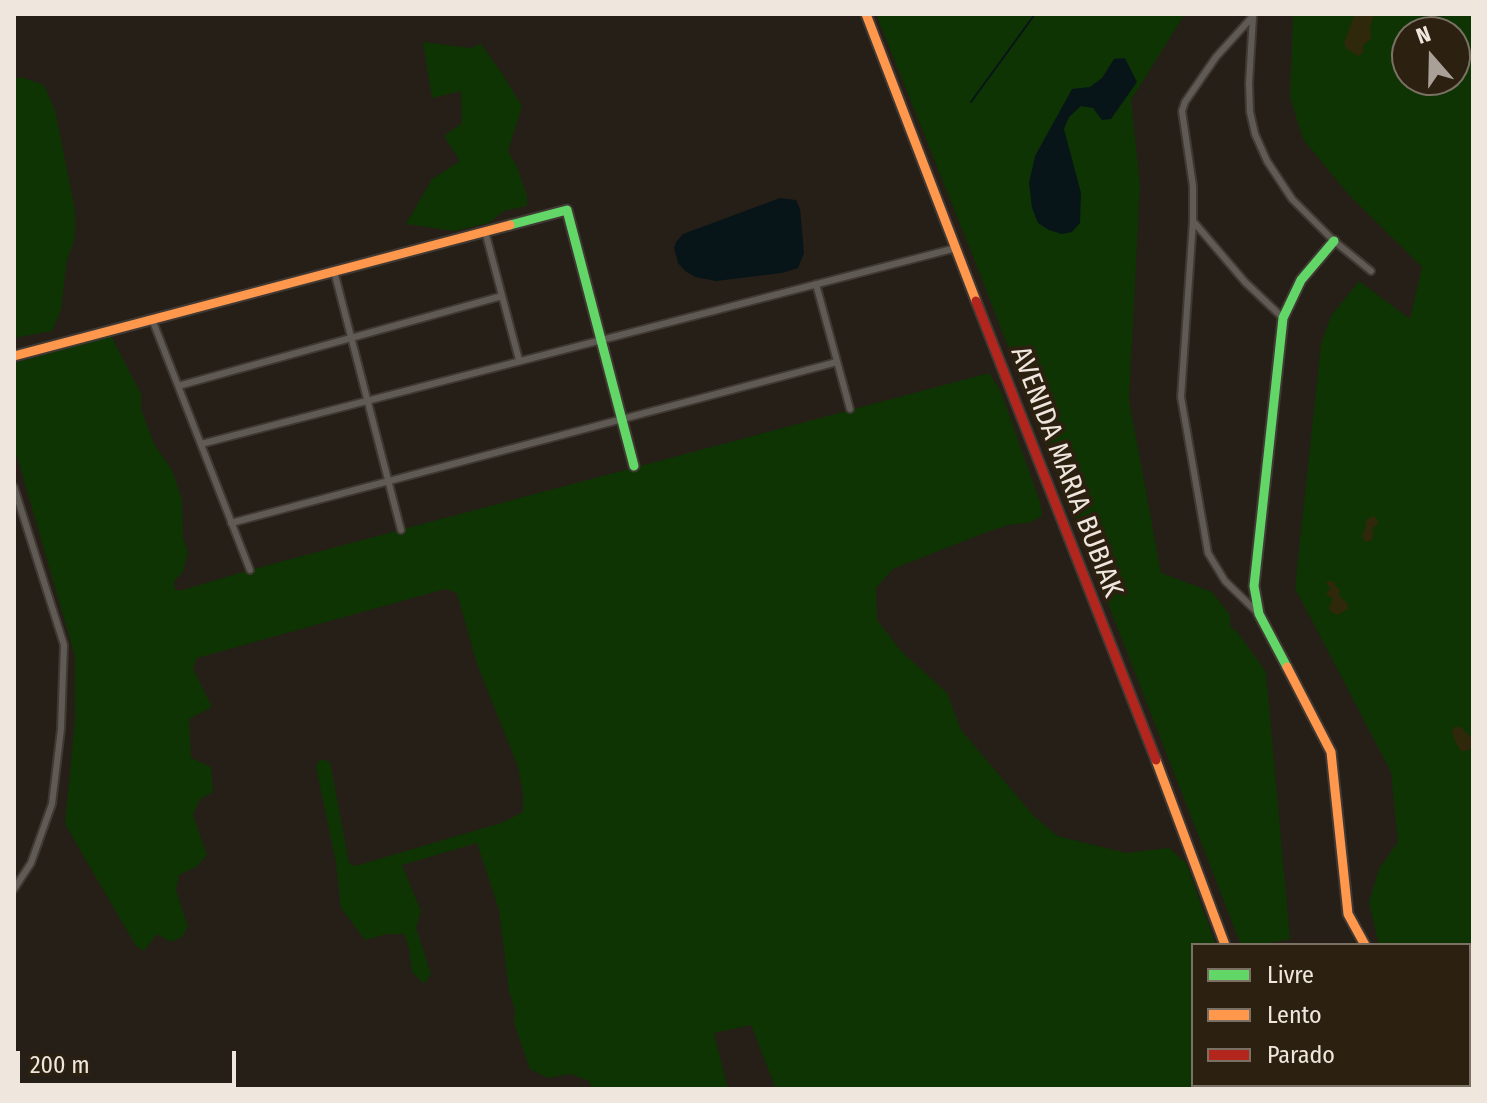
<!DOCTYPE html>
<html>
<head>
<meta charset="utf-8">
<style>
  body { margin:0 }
  #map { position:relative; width:1487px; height:1103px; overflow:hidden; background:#261f17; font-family:"Fira Sans Condensed",sans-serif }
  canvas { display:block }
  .frame { position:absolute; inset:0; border:16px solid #efe7dd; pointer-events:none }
  .legend { position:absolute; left:1191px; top:943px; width:280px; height:144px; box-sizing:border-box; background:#2c2011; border:2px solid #7a7063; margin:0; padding:10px 14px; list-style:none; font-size:24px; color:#efe7dd }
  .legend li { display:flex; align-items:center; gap:16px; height:40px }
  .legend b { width:40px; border:2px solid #7a7063 }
  .north { position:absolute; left:1391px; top:16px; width:80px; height:80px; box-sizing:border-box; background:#2c2011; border:2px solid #7a7063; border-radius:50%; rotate:340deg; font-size:22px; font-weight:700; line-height:32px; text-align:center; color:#efe7dd }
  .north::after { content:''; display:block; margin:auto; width:28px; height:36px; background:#a9a198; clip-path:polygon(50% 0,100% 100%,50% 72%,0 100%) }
  .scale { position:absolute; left:16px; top:1051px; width:220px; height:36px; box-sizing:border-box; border:4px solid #efe7dd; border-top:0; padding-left:10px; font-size:24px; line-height:28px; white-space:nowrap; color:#efe7dd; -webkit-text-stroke:6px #2c2011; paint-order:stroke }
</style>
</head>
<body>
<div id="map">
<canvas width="1487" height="1103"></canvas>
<div class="frame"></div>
<ul class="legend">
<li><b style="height:10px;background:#63d668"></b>Livre</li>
<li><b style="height:10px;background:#ff974d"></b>Lento</li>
<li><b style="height:10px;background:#b3261e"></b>Parado</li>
</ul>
<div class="north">N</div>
<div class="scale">200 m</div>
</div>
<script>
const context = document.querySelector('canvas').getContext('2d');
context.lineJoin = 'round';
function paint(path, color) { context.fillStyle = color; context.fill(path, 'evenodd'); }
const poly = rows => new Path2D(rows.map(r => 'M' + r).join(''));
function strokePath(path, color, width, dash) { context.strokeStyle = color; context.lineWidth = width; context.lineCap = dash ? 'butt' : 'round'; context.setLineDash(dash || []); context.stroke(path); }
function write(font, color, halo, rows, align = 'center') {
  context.font = font + ' "Fira Sans Condensed",sans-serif'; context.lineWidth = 8; context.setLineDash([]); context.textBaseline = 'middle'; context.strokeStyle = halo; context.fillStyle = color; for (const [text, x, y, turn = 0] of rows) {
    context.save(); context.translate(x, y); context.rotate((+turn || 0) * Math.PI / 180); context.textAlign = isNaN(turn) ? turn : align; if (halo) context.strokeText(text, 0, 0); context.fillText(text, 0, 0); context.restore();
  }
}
paint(poly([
  [876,14,1185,14,1131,100,1140,185,1129,400,1161,573,1212,592,1230,615,1230,626,1238,633,1266,672,1290,939,1261,945,1241,945,974,259],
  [1293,14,1473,14,1473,962,1469,963,1469,945,1379,945,1369,902,1379,869,1398,842,1391,772,1295,588,1321,344,1331,316,1359,281,1410,319,1422,267,1349,195,1303,139,1290,97],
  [1407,32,1455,32,1455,80,1407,80],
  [423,42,470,48,481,44,501,72,522,106,508,151,517,167,527,196,527,206,503,211,489,223,454,231,406,224,432,179,460,161,444,136,462,123,461,91,432,98],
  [21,77,44,85,55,110,75,210,75,238,67,260,61,309,52,331,14,338,14,79],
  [111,336,141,394,141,409,154,444,172,470,182,500,183,538,188,552,183,572,174,581,175,590,183,590,250,570,989,373,1001,392,1040,502,1042,515,1032,522,1009,525,987,532,893,569,876,588,877,620,901,651,947,693,961,730,1033,815,1057,836,1126,853,1169,848,1186,863,1216,945,1193,945,1193,1085,1269,1085,1271,1089,776,1089,751,1025,714,1033,728,1089,592,1089,589,1081,571,1074,548,1078,530,1069,514,1023,515,1010,509,991,499,910,477,843,402,865,421,911,416,928,431,974,424,984,412,972,409,948,404,934,387,934,365,940,341,908,336,863,316,767,320,759,330,762,349,863,355,866,501,823,523,812,523,794,518,767,477,664,457,593,445,589,197,658,193,669,212,707,189,719,191,758,211,767,213,792,200,799,193,815,207,855,196,867,179,875,176,890,188,927,182,937,171,942,157,934,144,951,136,946,65,824,75,721,75,656,14,446,14,363],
  [1469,1026,1473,1026,1473,1089,1296,1089,1295,1085,1469,1085]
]), '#0e3403');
paint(poly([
  [1355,14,1372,14,1373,19,1370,26,1371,39,1363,45,1363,53,1358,56,1347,49,1344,43],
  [1373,516,1377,519,1378,524,1373,528,1373,539,1365,542,1362,535,1366,527,1365,521],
  [1330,581,1335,582,1335,586,1340,590,1339,595,1348,605,1348,609,1337,615,1330,611,1329,608,1333,598,1326,595,1330,588,1326,583],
  [1454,727,1461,727,1472,739,1472,746,1467,751,1461,751,1456,743,1452,732]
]), '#30280a');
paint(poly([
  [1125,58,1137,82,1111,119,1102,120,1093,108,1081,106,1069,117,1064,129,1081,193,1080,223,1072,232,1062,234,1049,230,1038,223,1032,208,1029,183,1035,156,1072,89,1090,87,1102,78,1114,59],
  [780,198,796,200,800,209,804,253,798,268,782,273,716,281,695,277,685,271,678,263,674,248,676,242,683,234]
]), '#081518');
strokePath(poly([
  [971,102,1035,14]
]), '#081518', 2);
const street = poly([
  [1253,16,1216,57,1185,102,1182,111,1193,186,1193,221,1181,397,1208,553,1225,581,1259,614],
  [1253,16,1249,83,1250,112,1255,134,1267,161,1292,199,1334,241,1371,271],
  [1193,221,1245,282,1283,318],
  [485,231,519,360],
  [334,271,401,530],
  [816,284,850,409],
  [152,319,250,570],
  [178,386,502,296],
  [201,444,956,248],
  [14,487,64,645,61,729,52,804,31,863,14,889],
  [231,523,837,362],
  [1469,1001,1473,1001],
  [1469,1021,1473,1021]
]);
const fast = poly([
  [510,225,567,210,634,466],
  [1287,667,1259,614,1254,586,1283,318,1301,280,1334,241]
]);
const slow = poly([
  [866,14,976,301],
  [14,356,510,225],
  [1287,667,1331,752,1348,914,1365,945],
  [1156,760,1225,945],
  [1278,1085,1279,1089]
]);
const jam = poly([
  [976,301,1156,760]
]);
strokePath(street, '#403933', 10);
strokePath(fast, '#403933', 13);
strokePath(slow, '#403933', 13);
strokePath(jam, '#403933', 13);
strokePath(street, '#5f5a53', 6);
strokePath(fast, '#63d668', 9);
strokePath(slow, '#ff974d', 9);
strokePath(jam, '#b3261e', 9);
write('28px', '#efe7dd', '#2c2011', [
  ["AVENIDA MARIA BUBIAK",1066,472,69]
]);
</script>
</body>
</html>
